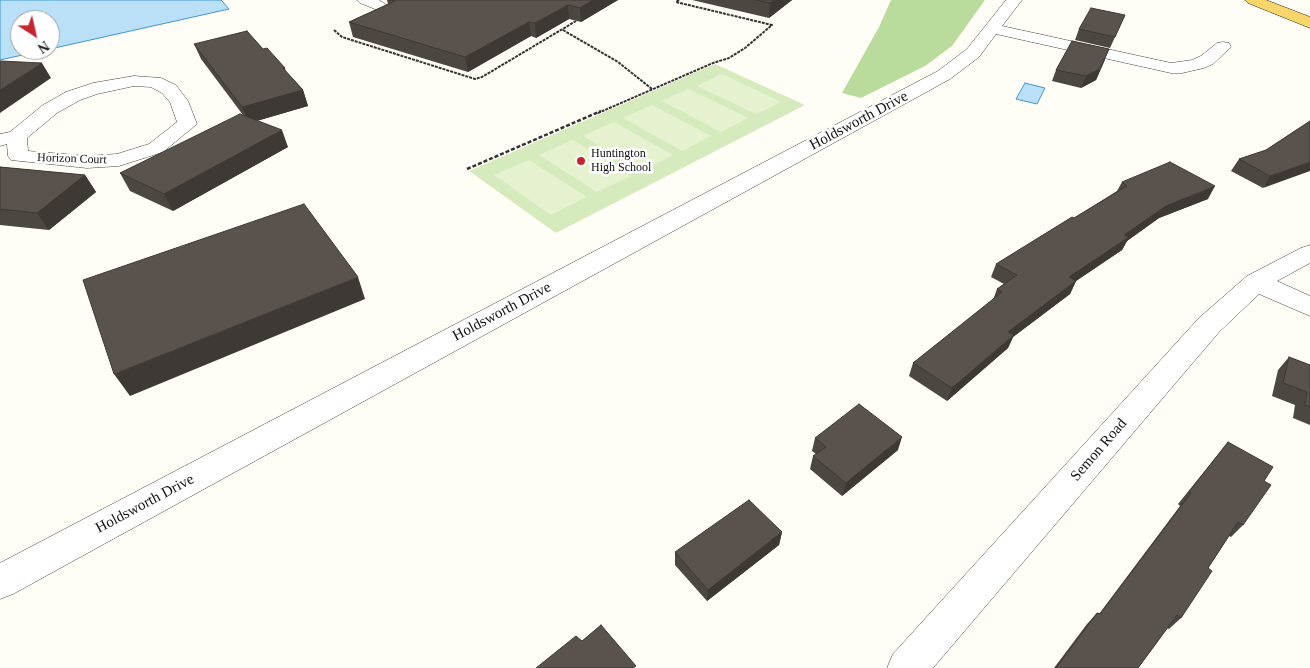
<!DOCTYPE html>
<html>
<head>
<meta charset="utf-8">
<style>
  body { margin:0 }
  #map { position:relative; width:1310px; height:668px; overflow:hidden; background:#fffdf5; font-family:Georgia,serif }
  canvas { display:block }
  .north { position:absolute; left:10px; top:10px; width:50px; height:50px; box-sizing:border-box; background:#fff; border:1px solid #a0a0a0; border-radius:50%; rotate:145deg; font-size:14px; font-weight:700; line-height:20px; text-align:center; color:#111 }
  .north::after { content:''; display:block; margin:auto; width:18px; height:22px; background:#c4262e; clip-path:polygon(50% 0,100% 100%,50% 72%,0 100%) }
</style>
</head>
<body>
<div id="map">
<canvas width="1310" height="668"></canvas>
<div class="north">N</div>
</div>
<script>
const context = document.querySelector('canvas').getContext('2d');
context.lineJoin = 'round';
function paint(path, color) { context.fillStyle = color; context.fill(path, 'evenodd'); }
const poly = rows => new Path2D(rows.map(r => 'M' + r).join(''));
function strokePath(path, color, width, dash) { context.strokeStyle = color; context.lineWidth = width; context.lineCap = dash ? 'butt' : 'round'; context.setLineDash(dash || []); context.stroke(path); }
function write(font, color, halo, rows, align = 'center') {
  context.font = font + ' Georgia,serif'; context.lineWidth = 5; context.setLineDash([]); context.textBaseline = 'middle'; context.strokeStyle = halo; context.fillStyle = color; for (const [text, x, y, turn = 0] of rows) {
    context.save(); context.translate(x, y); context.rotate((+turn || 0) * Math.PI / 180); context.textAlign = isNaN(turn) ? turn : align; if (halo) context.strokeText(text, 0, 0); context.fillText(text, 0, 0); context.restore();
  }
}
paint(poly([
  [715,64,805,105,556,233,469,171]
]), '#d5ebbd');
paint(poly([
  [891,0,985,0,952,46,925,66,861,98,842,93,879,27]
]), '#b9dc9c');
paint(poly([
  [722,74,781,102,756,114,697,86],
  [688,89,689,89,748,118,721,132,662,101],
  [652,105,711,136,682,151,623,118],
  [614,122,673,155,642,170,583,136],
  [572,140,573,140,631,176,597,192,539,155],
  [529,160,587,197,551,215,494,175]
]), '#e6f2cf');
const water = poly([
  [0,0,221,0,229,9,50,49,50,20,20,20,20,50,45,50,0,60,0,0],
  [1025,83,1045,88,1037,104,1016,99,1025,83]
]);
paint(water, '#b9e0f7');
strokePath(water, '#3f96cf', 1);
const minor = poly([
  [357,0,379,0,388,6,385,9,380,11,360,3,357,0],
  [1006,0,1022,0,1002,26,1171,63,1192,60,1201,56,1217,43,1223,42,1229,43,1231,47,1213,64,1204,68,1182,73,1171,73,996,34,979,57,950,79,13,594,0,599,0,563,938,71,967,49,1006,0],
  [134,76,161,78,176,85,188,101,197,124,163,152,119,166,87,168,11,160,8,156,7,144,0,146,0,134,10,132,43,105,66,92,93,83,134,76],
  [134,86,151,87,162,93,170,102,177,122,149,144,117,154,87,156,28,151,27,138,57,113,80,100,97,94,134,86],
  [1310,245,1310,263,1277,281,1310,296,1310,316,1259,294,1219,332,933,668,887,668,893,654,1199,318,1247,276,1301,248,1310,245]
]);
const major = poly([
  [1245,0,1266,0,1310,17,1310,28,1248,3,1245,0]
]);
strokePath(minor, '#444', 1);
strokePath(major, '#222', 1);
strokePath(poly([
  [334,30,342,37,475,79,482,77,576,21],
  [563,30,618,62,652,89],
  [598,113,713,63,729,58,745,48,772,25,676,2,679,0]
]), '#333', 2, [3, 1]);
strokePath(poly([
  [467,169,601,111]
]), '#333', 2.5, [4, 2]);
paint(minor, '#fff');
paint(major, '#f9d66b');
paint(poly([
  [387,0,618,0,581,22,569,19,536,38,531,36,468,72,353,37,349,22,388,4],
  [692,0,792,0,769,18],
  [1125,15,1110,48,1075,40,1079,29],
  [194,44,263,49,285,68,286,72,303,90,308,106,257,121,288,147,173,211,130,191,120,173,243,115,201,59],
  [1105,60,1096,80,1081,88,1052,81,1056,70],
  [1310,121,1263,188,1231,171,1239,159,1266,150],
  [0,167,85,175,96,192,49,230,0,225],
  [1122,182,1208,199,1159,218,1127,241,1122,250,1076,281,1070,294,1013,337,1008,348,947,401,909,376,913,363,993,300,997,289,1004,284,991,277,996,264,1074,218,1117,191],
  [1289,357,1310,365,1310,425,1293,418,1295,405,1272,396,1278,370],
  [815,438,898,450,842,496,810,469,813,456,816,454,812,451],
  [1228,442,1264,481,1243,525,1231,537,1229,536,1208,568,1181,618,1169,629,1167,628,1138,668,1054,668,1087,624,1097,613,1099,614,1180,506,1178,504],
  [782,532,779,545,707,601,675,565,675,552]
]), '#4d4742');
paint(poly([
  [593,0,618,0,581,22,580,8],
  [775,0,792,0,769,18,770,3],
  [568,5,569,19,536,38,535,23],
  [529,22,531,36,468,72,465,57],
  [1109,49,1096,80,1081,88,1086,76],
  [42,63,51,78,0,113,0,90],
  [303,90,308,106,249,123,242,107],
  [282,130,288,147,173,211,164,194],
  [1310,162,1310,171,1263,188,1270,176],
  [85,175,96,192,49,230,37,213],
  [1215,186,1208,199,1159,218,1127,241,1122,250,1076,281,1070,294,1013,337,1008,348,947,401,952,388,1008,332,1069,277,1124,235,1166,206],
  [358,277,365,299,130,396,114,374],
  [902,437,898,450,842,496,846,483],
  [782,532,779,545,707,601,708,590]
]), '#3f3936');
const building = poly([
  [390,0,593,0,580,8,568,5,535,23,529,22,465,57,349,22,395,1,390,0],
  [756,0,775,0,770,3,756,0],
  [1091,8,1125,15,1115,37,1079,29,1091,8],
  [247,31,263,49,267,48,285,68,283,68,303,90,242,107,194,44,247,31],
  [1072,41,1109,49,1100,69,1086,76,1056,70,1072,41],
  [0,61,42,63,0,90,0,61],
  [240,114,282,130,164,194,120,173,240,114],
  [1310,121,1310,162,1270,176,1239,159,1266,150,1310,121],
  [1170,162,1215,186,1166,206,1124,235,1129,237,1069,277,1076,281,1008,332,1014,335,952,388,913,363,1002,292,997,289,1017,275,996,264,1072,217,1074,218,1127,186,1122,182,1170,162],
  [0,167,85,175,37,213,0,209,0,167],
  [304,204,358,277,114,374,83,280,304,204],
  [1289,357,1310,365,1310,407,1305,405,1307,392,1283,383,1289,357],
  [859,404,902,437,846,483,813,456,826,447,815,438,859,404],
  [1228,442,1273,467,1264,481,1271,485,1243,525,1238,522,1208,568,1212,571,1181,618,1177,615,1138,668,1056,668,1097,613,1100,614,1191,493,1189,492,1228,442],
  [749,500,782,532,708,590,675,552,749,500],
  [601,625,636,666,633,668,536,668,576,636,582,641,601,625]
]);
paint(building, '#5a524d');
strokePath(building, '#3f3936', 1);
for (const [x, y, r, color] of [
  [581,161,5,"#c4262e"]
]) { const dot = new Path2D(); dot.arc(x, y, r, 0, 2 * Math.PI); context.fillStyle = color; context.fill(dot); strokePath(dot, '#fff', 2); }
write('12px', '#111', '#fff', [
  ["Huntington",591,154],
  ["High School",591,168]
], 'left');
write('12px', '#111', '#fff', [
  ["Horizon Court",72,159,2]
]);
write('15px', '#111', '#fff', [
  ["Holdsworth Drive",859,121,-28],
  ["Holdsworth Drive",502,312,-28],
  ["Semon Road",1099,450,-49],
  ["Holdsworth Drive",145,504,-28]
]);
</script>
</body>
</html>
